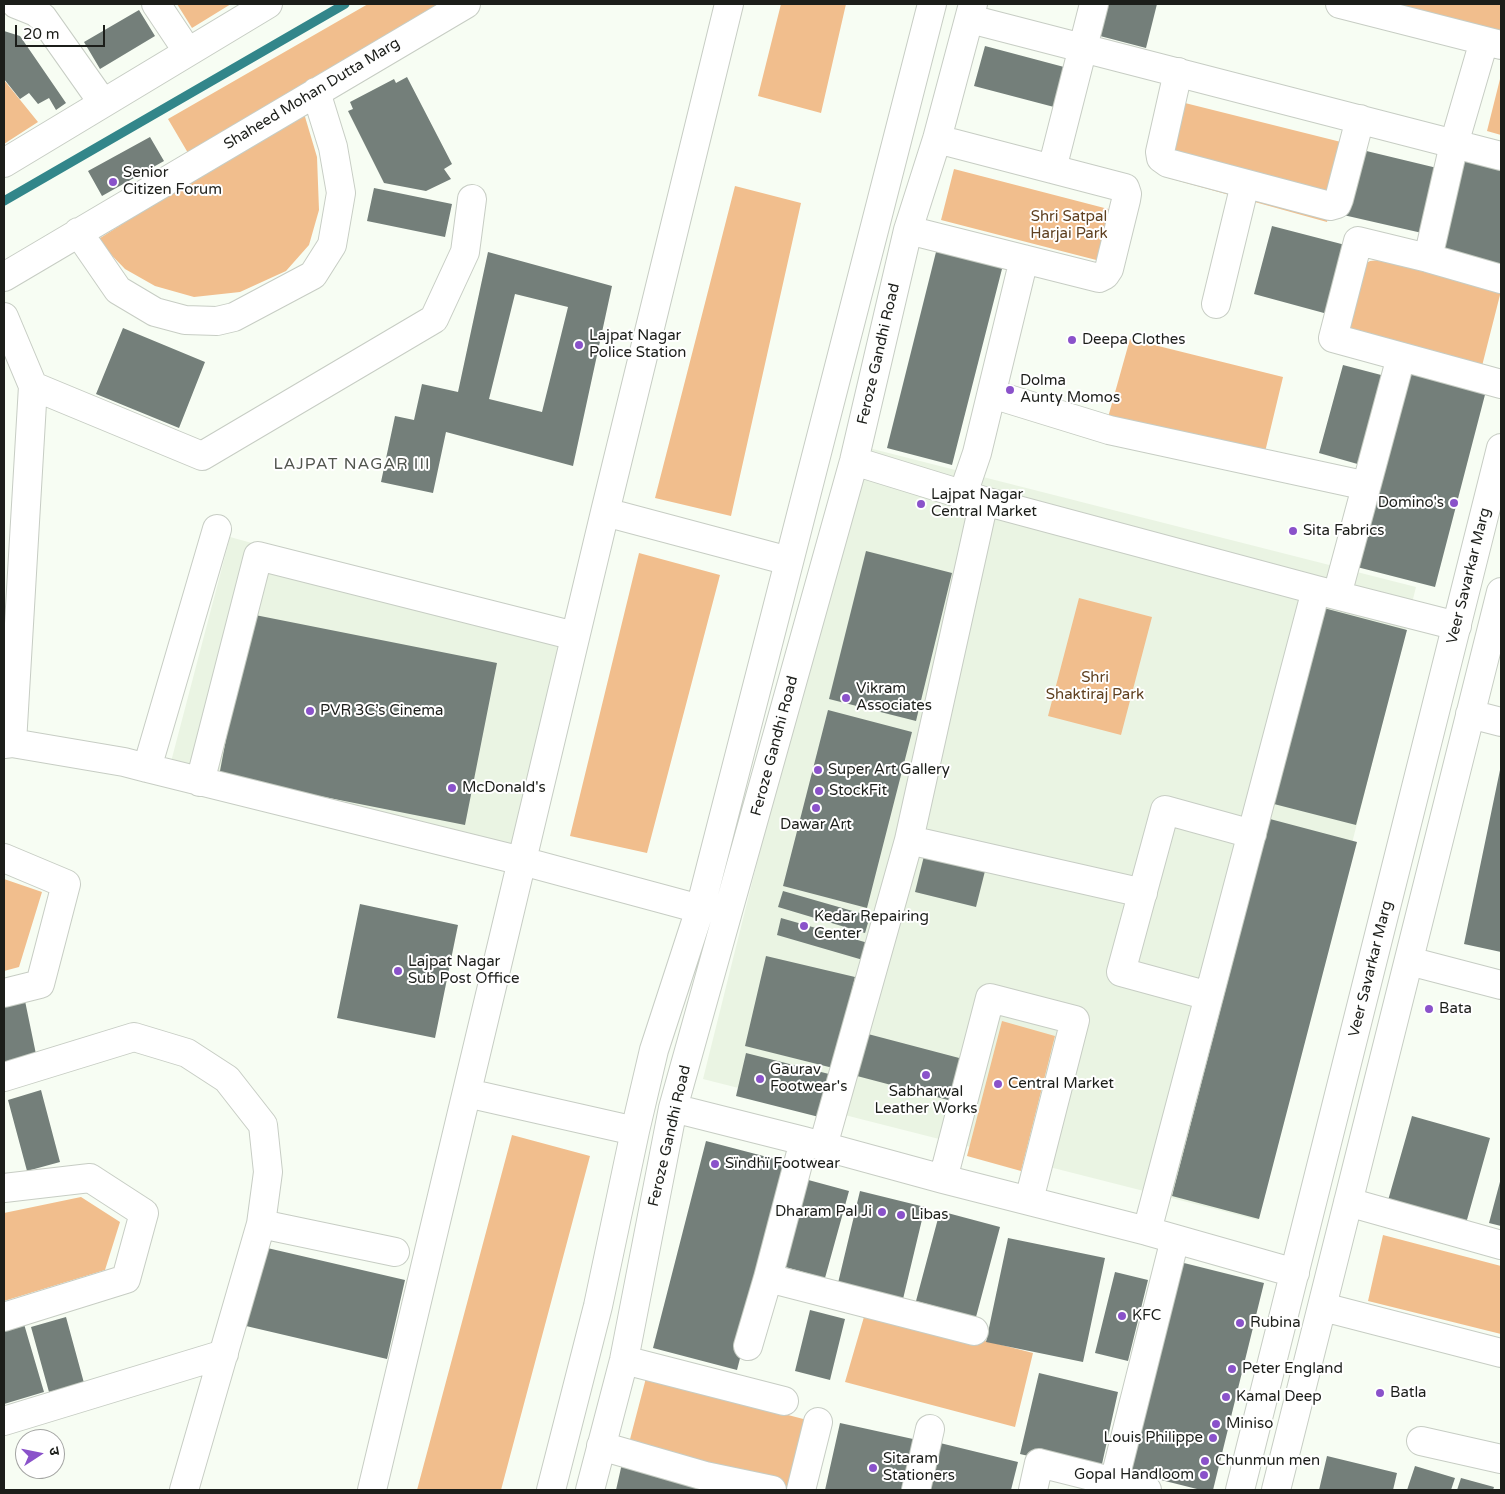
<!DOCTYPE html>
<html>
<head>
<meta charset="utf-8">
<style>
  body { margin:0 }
  #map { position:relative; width:1505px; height:1494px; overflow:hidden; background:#f7fdf3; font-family:"Varela Round","Noto Sans Devanagari",sans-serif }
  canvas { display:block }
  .frame { position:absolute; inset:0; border:5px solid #1c1e1a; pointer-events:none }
  .north { position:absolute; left:15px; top:1429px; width:50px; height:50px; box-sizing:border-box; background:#fff; border:1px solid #a4a5a3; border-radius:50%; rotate:79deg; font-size:14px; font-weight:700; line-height:20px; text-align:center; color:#1c1e1a }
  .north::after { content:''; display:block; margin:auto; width:18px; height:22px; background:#8a52ca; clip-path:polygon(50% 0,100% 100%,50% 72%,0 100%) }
  .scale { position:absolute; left:15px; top:25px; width:90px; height:22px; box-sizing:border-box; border:2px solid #1c1e1a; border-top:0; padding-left:6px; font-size:15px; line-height:18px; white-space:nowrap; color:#1c1e1a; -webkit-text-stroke:4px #fff; paint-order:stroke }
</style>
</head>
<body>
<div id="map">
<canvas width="1505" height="1494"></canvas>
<div class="frame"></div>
<div class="north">उ</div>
<div class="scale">20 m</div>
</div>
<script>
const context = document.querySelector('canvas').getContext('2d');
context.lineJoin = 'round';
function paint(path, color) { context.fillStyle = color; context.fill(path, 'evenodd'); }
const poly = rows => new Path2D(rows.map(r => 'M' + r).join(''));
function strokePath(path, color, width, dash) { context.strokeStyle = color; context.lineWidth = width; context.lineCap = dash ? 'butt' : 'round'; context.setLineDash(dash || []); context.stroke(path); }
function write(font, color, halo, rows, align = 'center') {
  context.font = font + ' "Varela Round",sans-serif'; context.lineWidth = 4; context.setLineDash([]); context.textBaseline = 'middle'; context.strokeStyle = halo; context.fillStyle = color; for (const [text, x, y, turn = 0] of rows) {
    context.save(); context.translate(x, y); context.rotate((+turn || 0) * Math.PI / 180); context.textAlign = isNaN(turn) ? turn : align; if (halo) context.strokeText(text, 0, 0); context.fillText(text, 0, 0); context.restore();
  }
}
paint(poly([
  [861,446,1416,587,1258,1220,703,1079],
  [230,537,578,632,515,866,167,777]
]), '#eaf4e3');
paint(poly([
  [177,4,231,4,192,28],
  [368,4,450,4,188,153,168,119],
  [781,4,846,4,821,113,758,96],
  [1386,4,1501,4,1501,34],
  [1501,75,1501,135,1487,131],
  [4,80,38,122,4,144],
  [1185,103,1345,143,1327,222,1168,178],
  [303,110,317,157,319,210,309,245,286,271,240,292,194,297,155,286,125,269,97,240],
  [954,169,1116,211,1104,262,941,220],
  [735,186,801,203,731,516,655,498],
  [1379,260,1501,291,1482,366,1353,331,1347,325,1363,265,1370,261],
  [1130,339,1283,377,1265,452,1107,421],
  [639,553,720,575,647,853,570,836],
  [1079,598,1152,617,1121,735,1048,716],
  [4,879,42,892,19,967,4,971],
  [1002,1021,1055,1036,1021,1171,967,1156],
  [512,1135,590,1156,501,1490,417,1490],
  [81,1197,120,1222,105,1270,4,1301,4,1213],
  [1383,1235,1501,1266,1501,1334,1368,1301],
  [866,1310,1033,1353,1015,1427,845,1382],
  [646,1378,811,1421,794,1490,628,1447]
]), '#f1be8d');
strokePath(poly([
  [4,201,345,4]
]), '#32868a', 9);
paint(poly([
  [1108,4,1157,4,1146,48,1100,36],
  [139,10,155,36,100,69,84,42],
  [4,31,20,36,66,103,56,110,49,98,38,104,29,93,20,99,4,79],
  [985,46,1064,67,1054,107,974,86],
  [407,77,452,164,444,169,451,179,426,191,384,183,348,111,353,109,350,102,394,79,396,83],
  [150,137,164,161,102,196,88,171],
  [1354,148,1437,168,1422,233,1339,214],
  [1455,155,1501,166,1501,269,1433,254],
  [374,188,452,204,445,237,367,221],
  [1272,226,1353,247,1335,316,1254,294],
  [937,248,1003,265,952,465,887,448],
  [488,252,612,286,573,466,446,432,433,493,381,482,395,416,414,420,422,384,458,392],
  [515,294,568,307,542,412,489,399],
  [123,328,205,362,179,428,96,394],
  [1343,365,1385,376,1361,465,1319,453],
  [1408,367,1487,387,1435,587,1357,567],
  [866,551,952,573,916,721,829,699],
  [1320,607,1407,630,1356,825,1270,803],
  [250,614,497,663,465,825,219,776],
  [828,710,912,732,867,908,783,886],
  [1500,770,1501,770,1501,952,1464,944],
  [1270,819,1357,842,1259,1219,1172,1196],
  [925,852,986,867,976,907,915,892],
  [783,891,870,916,865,933,778,907],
  [360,904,458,925,435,1038,337,1018],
  [781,918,868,943,863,960,777,935],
  [766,956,855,977,833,1068,745,1046],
  [24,996,37,1059,4,1066,4,1000],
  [868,1034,963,1059,952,1101,857,1076],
  [746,1053,829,1074,819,1117,736,1096],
  [41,1090,60,1162,27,1171,8,1100],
  [1412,1116,1490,1138,1465,1227,1387,1204],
  [706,1141,790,1163,737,1370,653,1348],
  [801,1178,849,1191,825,1278,778,1265],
  [1501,1178,1501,1226,1489,1223],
  [860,1191,925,1207,903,1299,838,1283],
  [940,1211,1000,1227,976,1317,916,1301],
  [1008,1238,1105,1258,1083,1362,986,1342],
  [263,1247,405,1280,387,1359,246,1326],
  [1176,1261,1264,1283,1213,1490,1201,1490,1125,1471],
  [1115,1272,1148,1280,1128,1361,1095,1353],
  [810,1310,845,1319,830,1380,795,1371],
  [66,1317,84,1383,49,1392,31,1327],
  [24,1324,44,1392,4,1404,4,1330],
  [1039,1373,1118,1392,1100,1473,1020,1454],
  [840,1423,913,1439,902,1490,825,1490],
  [940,1443,1018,1462,1011,1490,929,1490],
  [1327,1456,1397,1473,1393,1490,1319,1490],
  [623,1459,706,1490,616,1490],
  [1415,1466,1455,1478,1451,1490,1407,1490],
  [1461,1478,1494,1487,1493,1490,1457,1490]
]), '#747f7a');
const minor = poly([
  [16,4,36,12,43,18,103,103],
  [156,4,188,52],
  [1340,4,1501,45],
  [970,19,1501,156],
  [1178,72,1160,152,1161,158,1168,163,1330,206,1337,204,1339,199,1360,119],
  [4,163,268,4],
  [1052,169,1094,4],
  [908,230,1099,278,1105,275,1109,269,1126,200,1127,194,1125,188,937,139],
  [78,232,118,290,155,312,185,320,217,321,234,317,313,275,332,245,341,193,333,147,316,92],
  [1428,258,1454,144,1484,41],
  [4,277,466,4],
  [1501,279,1428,258,1358,241,1333,338,1501,384],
  [1216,304,1245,184],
  [4,317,33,386,202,456,434,319,465,252,472,199],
  [992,394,1109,430,1358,484],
  [854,461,984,501,1316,590,1457,626],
  [963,494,977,453,1024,259],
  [605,512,789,561],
  [217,529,147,768,522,861,700,909],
  [1337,595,1401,357],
  [1470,714,1501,722],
  [12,743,33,386],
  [4,744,12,743,124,762,147,768],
  [200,782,258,556,575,636],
  [909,840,1143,893],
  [4,858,66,884,40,984,4,993],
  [1409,961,1501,985],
  [1209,996,1121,972,1165,810,1252,834],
  [4,1077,134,1037,187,1053,227,1079,263,1125,268,1172,261,1224,184,1490],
  [467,1093,635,1131],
  [673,1108,804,1141,943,1179,1147,1231,1295,1273],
  [804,1141,768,1278,974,1331],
  [823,1146,909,840,984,501],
  [943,1179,990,998,1075,1020,1029,1200],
  [4,1188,90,1178,144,1213,126,1279,4,1317],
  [1348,1202,1501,1245],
  [261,1224,395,1252],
  [1147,1231,1316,590],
  [1323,1307,1501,1353],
  [748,1346,768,1278],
  [624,1360,784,1401],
  [4,1421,224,1354],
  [1421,1441,1501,1459],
  [601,1446,705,1476,772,1490],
  [1114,1482,1175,1239],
  [372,1490,605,512,729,4],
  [551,1490,598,1306,635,1131,654,1050,700,909,932,4],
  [590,1490,624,1360,673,1108,854,461,908,230,937,139,973,4],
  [801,1490,818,1422],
  [916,1490,930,1429],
  [1033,1490,1039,1463,1147,1490],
  [1240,1490,1501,448],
  [1276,1490,1501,592]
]);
strokePath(minor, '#c7cdc4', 30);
strokePath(minor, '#fff', 28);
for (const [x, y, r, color] of [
  [113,182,5,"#8a52ca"],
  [1072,340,5,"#8a52ca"],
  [579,345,5,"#8a52ca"],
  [1010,390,5,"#8a52ca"],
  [1454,503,5,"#8a52ca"],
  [921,504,5,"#8a52ca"],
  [1293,531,5,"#8a52ca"],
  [846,698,5,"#8a52ca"],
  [310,711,5,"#8a52ca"],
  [818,770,5,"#8a52ca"],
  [452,788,5,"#8a52ca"],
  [819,791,5,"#8a52ca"],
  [816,808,5,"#8a52ca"],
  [804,926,5,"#8a52ca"],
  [398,971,5,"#8a52ca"],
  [1429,1009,5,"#8a52ca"],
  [926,1075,5,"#8a52ca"],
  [760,1079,5,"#8a52ca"],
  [998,1084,5,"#8a52ca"],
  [715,1164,5,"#8a52ca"],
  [882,1212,5,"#8a52ca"],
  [901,1215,5,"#8a52ca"],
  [1122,1316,5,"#8a52ca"],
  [1240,1323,5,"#8a52ca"],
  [1232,1369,5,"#8a52ca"],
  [1380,1393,5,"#8a52ca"],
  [1226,1397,5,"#8a52ca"],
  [1216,1424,5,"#8a52ca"],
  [1213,1438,5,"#8a52ca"],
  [1205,1461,5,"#8a52ca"],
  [873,1468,5,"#8a52ca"],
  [1204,1475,5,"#8a52ca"]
]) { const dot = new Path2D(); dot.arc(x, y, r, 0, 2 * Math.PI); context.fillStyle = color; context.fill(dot); strokePath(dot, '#fff', 2); }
write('15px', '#1c1e1a', '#fff', [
  ["Shaheed Mohan Dutta Marg",312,94,-31],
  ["Feroze Gandhi Road",879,354,-77],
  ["Veer Savarkar Marg",1469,576,-76],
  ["Feroze Gandhi Road",775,746,-75],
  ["Veer Savarkar Marg",1371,969,-76],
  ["Feroze Gandhi Road",670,1136,-77]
]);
write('15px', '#1c1e1a', '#fff', [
  ["Senior",123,173],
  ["Citizen Forum",123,190],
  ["Lajpat Nagar",589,336],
  ["Police Station",589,353],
  ["Deepa Clothes",1082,340],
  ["Dolma",1020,381],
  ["Aunty Momos",1020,398],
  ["Lajpat Nagar",931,495],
  ["Central Market",931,512],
  ["Domino's",1444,503,"right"],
  ["Sita Fabrics",1303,531],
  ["Vikram",856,689],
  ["Associates",856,706],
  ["PVR 3C’s Cinema",320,711],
  ["Super Art Gallery",828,770],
  ["McDonald's",462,788],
  ["StockFit",829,791],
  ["Dawar Art",816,825,"center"],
  ["Kedar Repairing",814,917],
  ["Center",814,934],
  ["Lajpat Nagar",408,962],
  ["Sub Post Office",408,979],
  ["Bata",1439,1009],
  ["Gaurav",770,1070],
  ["Footwear's",770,1087],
  ["Central Market",1008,1084],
  ["Sabharwal",926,1092,"center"],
  ["Leather Works",926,1109,"center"],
  ["Sïndhï Footwear",725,1164],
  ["Dharam Pal Ji",872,1212,"right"],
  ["Libas",911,1215],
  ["KFC",1132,1316],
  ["Rubina",1250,1323],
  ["Peter England",1242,1369],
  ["Batla",1390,1393],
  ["Kamal Deep",1236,1397],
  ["Miniso",1226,1424],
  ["Louis Philippe",1203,1438,"right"],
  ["Sitaram",883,1459],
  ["Stationers",883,1476],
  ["Chunmun men",1215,1461],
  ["Gopal Handloom",1194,1475,"right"]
], 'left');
write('15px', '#5f4020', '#fff', [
  ["Shri Satpal",1069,217],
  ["Harjai Park",1069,234],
  ["Shri",1095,678],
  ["Shaktiraj Park",1095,695]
]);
context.letterSpacing = '1px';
write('16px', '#51554e', '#fff', [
  ["LAJPAT NAGAR III",352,465]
]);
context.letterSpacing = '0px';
</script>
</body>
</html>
